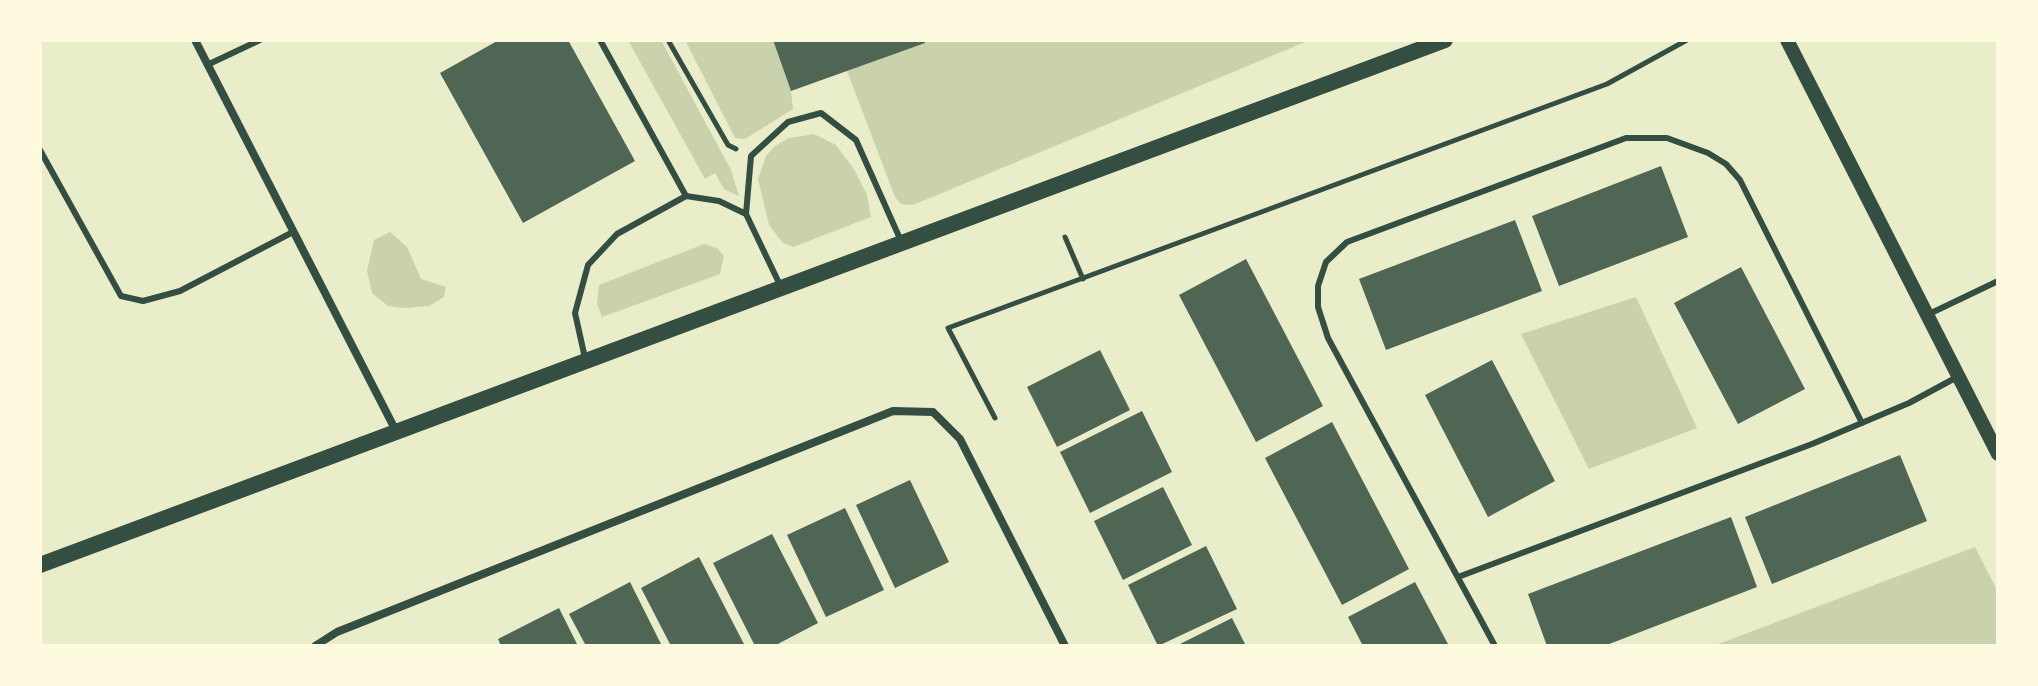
<!DOCTYPE html>
<html>
<head>
<meta charset="utf-8">
<style>
  body { margin:0 }
  #map { position:relative; width:2038px; height:686px; overflow:hidden; background:#e9edc9; font-family:Lato,sans-serif }
  canvas { display:block }
  .frame { position:absolute; inset:0; border:42px solid #fefae0; pointer-events:none }
</style>
</head>
<body>
<div id="map">
<canvas width="2038" height="686"></canvas>
<div class="frame"></div>
</div>
<script>
const context = document.querySelector('canvas').getContext('2d');
context.lineJoin = 'round';
function paint(path, color) { context.fillStyle = color; context.fill(path, 'evenodd'); }
const poly = rows => new Path2D(rows.map(r => 'M' + r).join(''));
function strokePath(path, color, width, dash) { context.strokeStyle = color; context.lineWidth = width; context.lineCap = dash ? 'butt' : 'round'; context.setLineDash(dash || []); context.stroke(path); }
paint(poly([
  [628,40,661,40,731,170,739,196,724,189,715,173,705,179],
  [685,40,773,40,791,91,793,109,745,139,735,138],
  [924,40,1310,40,913,205,901,204,895,197,847,71],
  [814,134,836,145,854,169,867,195,871,217,793,247,783,243,769,225,758,179,766,156,775,146,789,138],
  [390,232,407,247,421,279,446,287,444,297,429,306,405,308,388,306,372,293,367,271,374,240],
  [704,244,717,248,724,256,720,274,602,317,597,304,599,285],
  [1636,297,1697,428,1589,469,1521,334],
  [1975,547,1998,592,1998,646,1713,646]
]), '#cad2ad');
paint(poly([
  [499,40,568,40,635,161,523,223,440,73],
  [773,40,924,40,925,43,791,91],
  [1661,166,1688,237,1559,286,1532,216],
  [1515,220,1542,291,1386,350,1359,279],
  [1246,259,1323,406,1256,442,1179,295],
  [1741,267,1805,389,1738,424,1674,303],
  [1100,350,1130,410,1057,447,1027,387],
  [1492,360,1555,481,1488,517,1425,395],
  [1142,411,1172,472,1090,513,1060,452],
  [1332,422,1409,569,1342,605,1265,458],
  [1900,455,1927,521,1772,584,1745,517],
  [910,480,949,562,895,588,856,505],
  [1163,487,1192,545,1123,580,1094,521],
  [845,508,884,590,826,617,787,535],
  [1731,517,1757,587,1604,646,1547,646,1528,594],
  [772,534,818,623,774,646,755,646,713,563],
  [1206,546,1237,609,1158,646,1128,585],
  [699,557,745,646,671,646,641,588],
  [630,582,662,646,586,646,569,614],
  [1415,582,1449,646,1363,646,1348,617],
  [559,608,578,646,501,646,498,639],
  [1232,618,1246,646,1176,646]
]), '#4f6655');
strokePath(poly([
  [668,40,728,145,736,149],
  [1065,237,1083,279],
  [995,418,948,328,1607,84,1687,40]
]), '#344e41', 5);
strokePath(poly([
  [600,40,686,196],
  [207,65,260,40],
  [40,150,121,296,143,301,180,291,293,232],
  [780,285,746,214,751,156,788,122,821,113,856,140,901,241],
  [1927,315,1998,281],
  [585,358,575,313,588,265,617,234,686,196,719,201,746,214],
  [1458,577,1812,444,1909,403,1959,376],
  [1495,646,1328,338,1318,307,1318,286,1326,262,1347,242,1626,138,1667,138,1708,153,1726,164,1740,180,1862,423]
]), '#344e41', 6);
strokePath(poly([
  [195,40,396,431],
  [315,646,337,632,893,411,933,412,960,439,1065,646]
]), '#344e41', 8);
strokePath(poly([
  [1787,40,1998,454]
]), '#344e41', 14);
strokePath(poly([
  [40,565,1445,40]
]), '#344e41', 16);
</script>
</body>
</html>
